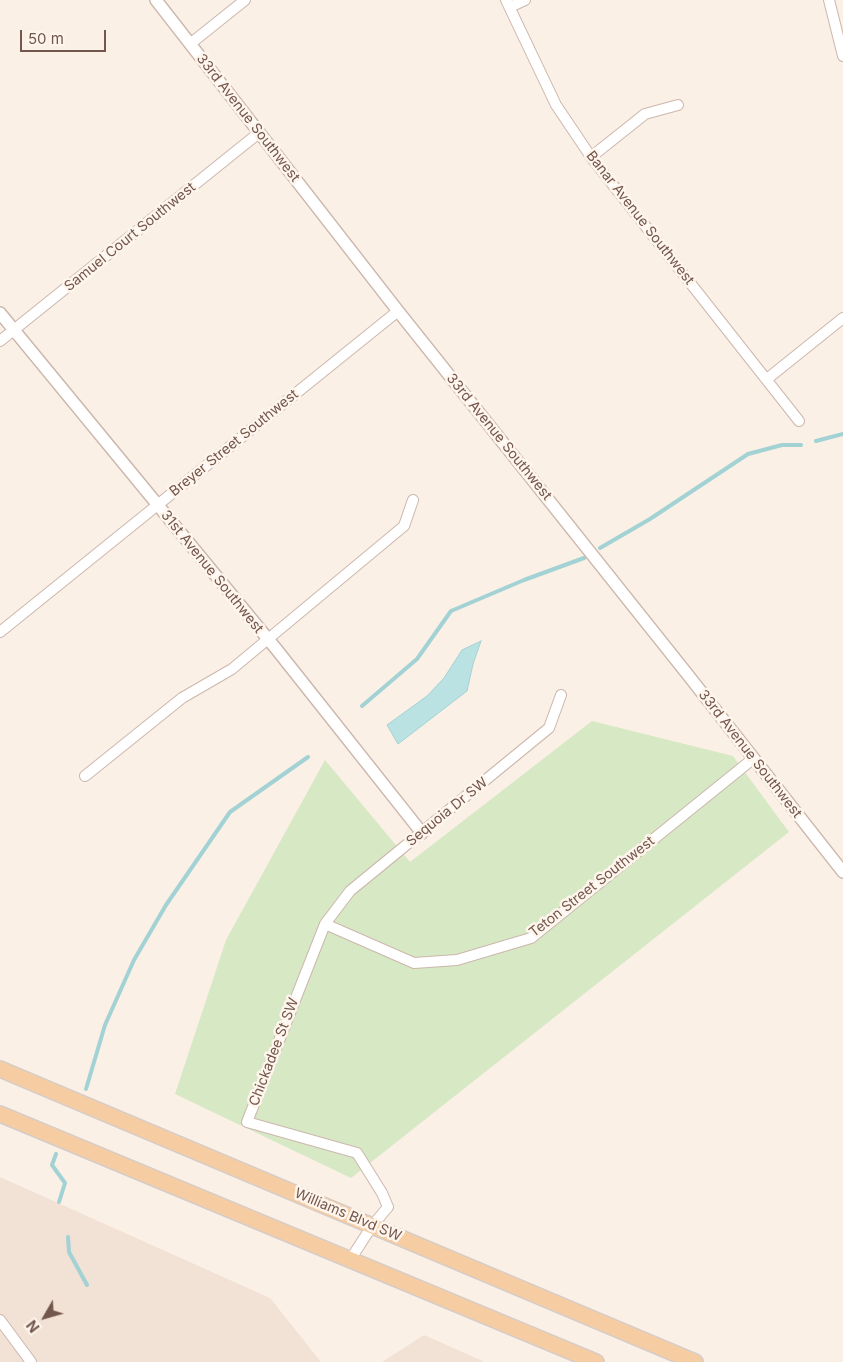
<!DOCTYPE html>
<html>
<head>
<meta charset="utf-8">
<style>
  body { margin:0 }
  #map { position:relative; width:843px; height:1362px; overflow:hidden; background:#fbf0e6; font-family:Inter,sans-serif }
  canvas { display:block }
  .north { position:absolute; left:20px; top:1292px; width:50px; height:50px; -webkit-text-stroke:4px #fef5ec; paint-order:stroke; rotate:232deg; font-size:14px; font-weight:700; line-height:20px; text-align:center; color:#73564c }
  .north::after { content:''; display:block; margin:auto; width:18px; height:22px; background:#73564c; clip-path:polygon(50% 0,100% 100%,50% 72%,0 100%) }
  .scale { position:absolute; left:20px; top:30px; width:86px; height:22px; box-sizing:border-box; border:2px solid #73564c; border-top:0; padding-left:6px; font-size:15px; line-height:18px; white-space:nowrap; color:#73564c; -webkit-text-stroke:4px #fef5ec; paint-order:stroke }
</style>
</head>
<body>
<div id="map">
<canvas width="843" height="1362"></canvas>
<div class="north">N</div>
<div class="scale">50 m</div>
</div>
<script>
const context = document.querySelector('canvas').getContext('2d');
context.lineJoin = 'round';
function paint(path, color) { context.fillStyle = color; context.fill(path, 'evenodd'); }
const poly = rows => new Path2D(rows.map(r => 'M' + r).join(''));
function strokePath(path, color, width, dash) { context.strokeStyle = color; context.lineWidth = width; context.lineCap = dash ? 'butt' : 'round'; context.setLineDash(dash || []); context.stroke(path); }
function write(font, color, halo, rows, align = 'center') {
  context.font = font + ' Inter,sans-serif'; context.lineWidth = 5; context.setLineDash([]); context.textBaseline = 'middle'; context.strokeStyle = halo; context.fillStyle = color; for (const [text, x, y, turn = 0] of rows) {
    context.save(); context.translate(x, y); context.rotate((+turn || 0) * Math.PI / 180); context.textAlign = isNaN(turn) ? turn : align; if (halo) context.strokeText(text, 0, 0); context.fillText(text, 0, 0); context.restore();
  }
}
paint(poly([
  [0,1177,270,1298,321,1362,0,1362],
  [424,1335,485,1362,382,1362]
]), '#f2e1d5');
paint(poly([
  [592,721,733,756,789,832,351,1178,175,1094,226,940,325,760,410,862]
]), '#d7e8c5');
const water = poly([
  [481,641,473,664,467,691,398,744,387,725,427,696,444,678,462,650,481,641]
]);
paint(water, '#bbe2e3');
strokePath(water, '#a2d2d4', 1);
strokePath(poly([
  [816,441,843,434],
  [600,548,650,519,748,454,782,445,801,445],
  [362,706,417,659,451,611,524,580,584,558],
  [86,1089,105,1025,134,960,166,905,230,812,308,757],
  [56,1154,52,1165,65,1183,59,1202],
  [68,1237,69,1252,87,1285]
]), '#a2d2d4', 4);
const minor = poly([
  [506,0,556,105,591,157,799,421],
  [829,0,843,56],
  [510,7,525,0],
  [190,44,245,0],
  [591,157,645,114,678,105],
  [0,341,260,132],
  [767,379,843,318],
  [0,632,398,311],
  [85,776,182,698,232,669,404,526,413,500],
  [325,924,414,963,457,960,531,938,754,758],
  [350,1260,372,1226,388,1207,382,1193,357,1153,247,1122,325,924,350,891,549,728,561,695],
  [0,1320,31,1362]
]);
const tertiary = poly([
  [156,0,398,311,688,675,843,872],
  [0,313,277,650,422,833]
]);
const primary = poly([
  [0,1069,695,1362],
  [0,1114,596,1362]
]);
strokePath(minor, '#ccb7ad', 12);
strokePath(tertiary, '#ccb7ad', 14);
strokePath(primary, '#d5ccc9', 18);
strokePath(minor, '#fff', 10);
strokePath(tertiary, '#fff', 11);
strokePath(primary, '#f6cda2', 15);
write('14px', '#73564c', '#fef5ec', [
  ["33rd Avenue Southwest",248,118,52],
  ["Banar Avenue Southwest",640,218,52],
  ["Samuel Court Southwest",130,237,-39],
  ["33rd Avenue Southwest",499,437,51],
  ["Breyer Street Southwest",234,443,-39],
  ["31st Avenue Southwest",212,572,51],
  ["33rd Avenue Southwest",750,754,52],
  ["Sequoia Dr SW",447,812,-39],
  ["Teton Street Southwest",592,887,-38],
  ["Chickadee St SW",274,1052,-69],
  ["Williams Blvd SW",348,1215,23]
]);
</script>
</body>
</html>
